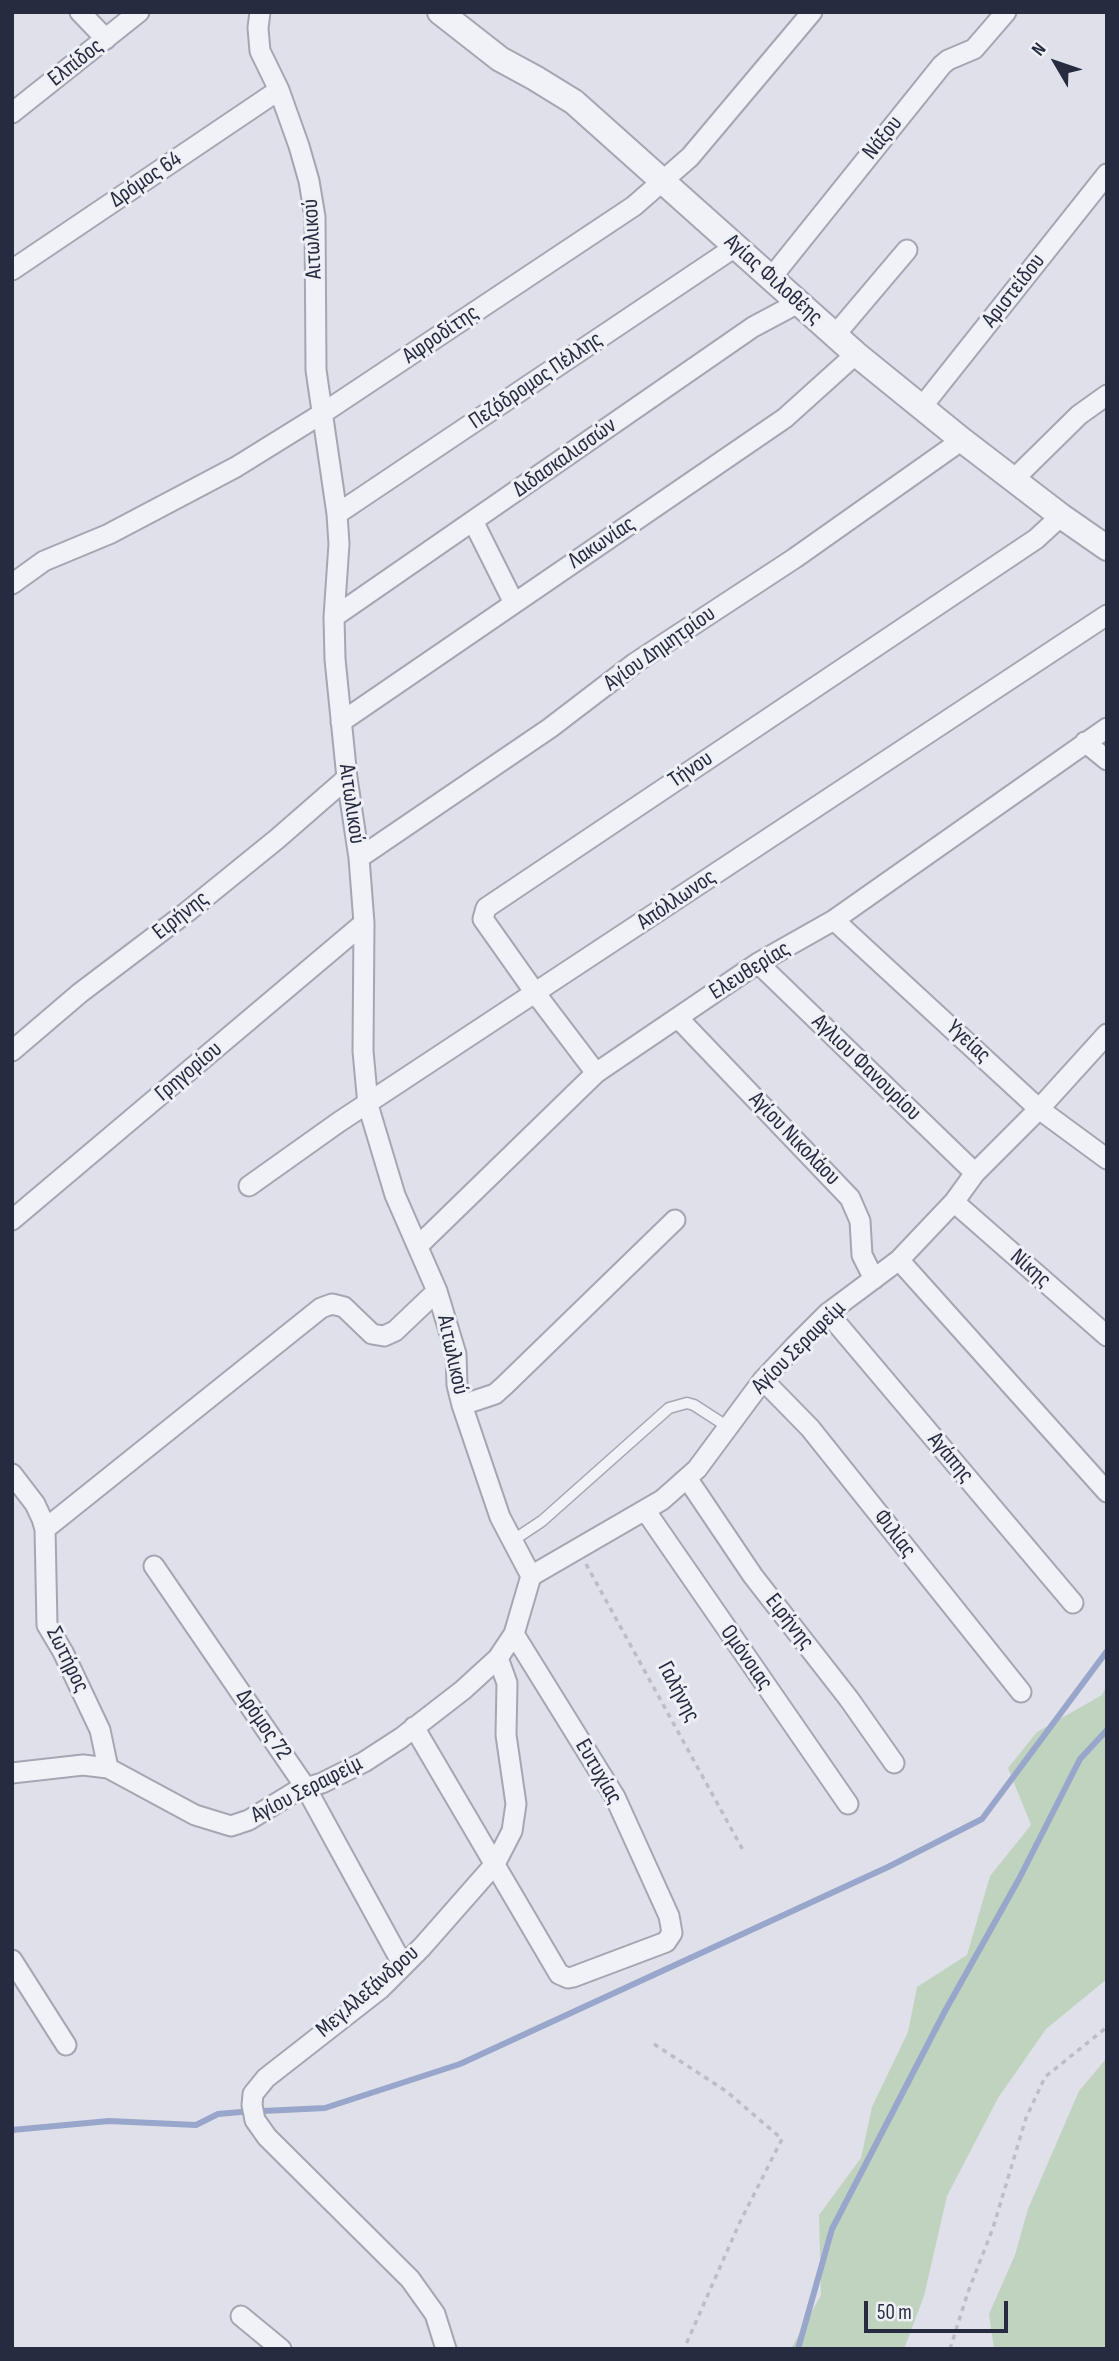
<!DOCTYPE html>
<html>
<head>
<meta charset="utf-8">
<style>
  body { margin:0 }
  #map { position:relative; width:1119px; height:2361px; overflow:hidden; background:#dfe0e9; font-family:"Sofia Sans Condensed",sans-serif }
  canvas { display:block }
  .frame { position:absolute; inset:0; border:14px solid #272b40; pointer-events:none }
  .north { position:absolute; left:1021px; top:28px; width:70px; height:70px; -webkit-text-stroke:5px #eef0f6; paint-order:stroke; rotate:309deg; font-size:19px; font-weight:700; line-height:28px; text-align:center; color:#272b40 }
  .north::after { content:''; display:block; margin:auto; width:24px; height:32px; background:#272b40; clip-path:polygon(50% 0,100% 100%,50% 72%,0 100%) }
  .scale { position:absolute; left:864px; top:2301px; width:144px; height:32px; box-sizing:border-box; border:4px solid #272b40; border-top:0; padding-left:9px; font-size:21px; line-height:24px; white-space:nowrap; color:#272b40; -webkit-text-stroke:5px #eef0f6; paint-order:stroke }
</style>
</head>
<body>
<div id="map">
<canvas width="1119" height="2361"></canvas>
<div class="frame"></div>
<div class="north">N</div>
<div class="scale">50 m</div>
</div>
<script>
const context = document.querySelector('canvas').getContext('2d');
context.lineJoin = 'round';
function paint(path, color) { context.fillStyle = color; context.fill(path, 'evenodd'); }
const poly = rows => new Path2D(rows.map(r => 'M' + r).join(''));
function strokePath(path, color, width, dash) { context.strokeStyle = color; context.lineWidth = width; context.lineCap = dash ? 'butt' : 'round'; context.setLineDash(dash || []); context.stroke(path); }
function write(font, color, halo, rows, align = 'center') {
  context.font = font + ' "Sofia Sans Condensed",sans-serif'; context.lineWidth = 6; context.setLineDash([]); context.textBaseline = 'middle'; context.strokeStyle = halo; context.fillStyle = color; for (const [text, x, y, turn = 0] of rows) {
    context.save(); context.translate(x, y); context.rotate((+turn || 0) * Math.PI / 180); context.textAlign = isNaN(turn) ? turn : align; if (halo) context.strokeText(text, 0, 0); context.fillText(text, 0, 0); context.restore();
  }
}
paint(poly([
  [1107,1684,1107,1979,1046,2029,998,2098,947,2196,924,2296,904,2349,791,2349,821,2295,819,2215,861,2158,872,2107,908,2032,917,1987,967,1955,990,1876,1031,1825,1008,1768,1037,1732,1102,1695],
  [1105,2060,1107,2061,1107,2349,994,2349,989,2314,1015,2255,1028,2209,1079,2091]
]), '#c0d3bf');
strokePath(poly([
  [263,2111,325,2108,460,2064,888,1867,982,1819,1107,1651],
  [12,2130,109,2121,196,2125,218,2114,241,2112],
  [798,2349,832,2229,945,2011,1019,1879,1080,1759,1107,1730]
]), '#98a6cb', 6);
const service = poly([
  [512,1541,542,1521,669,1408,687,1403,694,1405,728,1427]
]);
const minor = poly([
  [80,12,106,39],
  [260,12,258,28,260,51,279,90,299,146,309,181,315,217,316,370,337,514,339,544,334,617,335,659,347,778,359,858,364,923,363,1051,368,1105,395,1195,437,1291,456,1354,457,1385,462,1405,500,1517,531,1576],
  [12,113,139,12],
  [12,270,279,90],
  [771,278,942,65,948,60,974,49,1006,12],
  [835,335,907,250],
  [921,408,1107,174],
  [1013,480,1079,415,1107,395],
  [337,514,735,247],
  [473,521,514,603],
  [12,584,44,561,109,534,236,467,323,413,634,206,690,157,812,12],
  [334,617,753,327,798,303],
  [341,722,785,418,856,354],
  [1085,742,1107,760],
  [359,858,550,728,635,663,795,558,962,440],
  [834,920,1039,1109,1107,1159],
  [758,963,975,1173],
  [678,1018,850,1198,860,1221,862,1255,874,1279],
  [12,1051,80,993,187,912,277,839,347,778],
  [596,1073,536,994,483,919,486,908,1036,539,1061,516],
  [249,1186,339,1122,1107,615],
  [954,1202,1107,1336],
  [12,1220,364,923],
  [419,1245,596,1073,758,963,834,920,1107,728],
  [899,1260,1107,1492],
  [828,1313,1073,1603],
  [763,1380,810,1428,1021,1692],
  [462,1405,495,1394,505,1385,675,1220],
  [12,1474,35,1504,42,1519,45,1529,47,1625,63,1652,100,1730,108,1768],
  [687,1478,753,1576,849,1699,894,1763],
  [645,1510,848,1804],
  [45,1529,321,1308,332,1304,344,1307,372,1334,384,1336,395,1331,437,1291],
  [154,1566,306,1788,403,1965],
  [531,1576,662,1500,697,1469,763,1380,793,1348,828,1313,899,1260,954,1202,975,1173,1039,1109,1107,1034],
  [414,1727,559,1974,568,1978,573,1977,666,1942,672,1933,669,1916,615,1797,514,1634],
  [12,1773,83,1765,108,1768,195,1815,231,1826,249,1820,298,1790,322,1783,364,1762,401,1738,463,1690,498,1658],
  [12,1960,66,2045],
  [241,2316,281,2349],
  [446,2349,435,2314,410,2279,267,2137,255,2120,252,2105,253,2094,266,2078,380,1989,422,1947,495,1864,512,1831,516,1804,506,1735,507,1683,498,1658,514,1634,531,1576]
]);
const tertiary = poly([
  [440,12,500,59,535,78,574,102,856,354,962,440,1061,516,1107,548]
]);
strokePath(service, '#a4a6b3', 13);
strokePath(minor, '#a4a6b3', 23);
strokePath(tertiary, '#a4a6b3', 28);
strokePath(poly([
  [586,1564,744,1852],
  [654,2044,726,2091,782,2139,739,2224,684,2349],
  [950,2349,968,2292,993,2228,1026,2118,1045,2077,1107,2027]
]), '#bcbec7', 3.5, [5, 5]);
strokePath(service, '#f1f2f7', 10);
strokePath(minor, '#f1f2f7', 19);
strokePath(tertiary, '#f1f2f7', 24);
write('23px', '#272b40', '#eef0f6', [
  ["Ελπίδος",76,63,-38],
  ["Νάξου",883,138,-51],
  ["Δρόμος 64",146,180,-34],
  ["Αιτωλικού",313,239,-93],
  ["Αγίας Φιλοθέης",773,280,42],
  ["Αριστείδου",1014,291,-52],
  ["Αφροδίτης",441,335,-34],
  ["Πεζόδρομος Πέλλης",536,381,-34],
  ["Διδασκαλισσών",565,458,-35],
  ["Λακωνίας",602,543,-34],
  ["Αγίου Δημητρίου",660,649,-35],
  ["Τήνου",691,770,-34],
  ["Αιτωλικού",351,804,82],
  ["Απόλλωνος",677,900,-34],
  ["Ειρήνης",181,916,-38],
  ["Ελευθερίας",750,971,-32],
  ["Υγείας",968,1042,43],
  ["Αγλιου Φανουρίου",866,1068,44],
  ["Γρηγορίου",189,1072,-40],
  ["Αγίου Νικολάου",794,1139,46],
  ["Νίκης",1030,1269,41],
  ["Αγίου Σεραφείμ",799,1348,-45],
  ["Αιτωλικού",452,1355,78],
  ["Αγάπης",950,1458,50],
  ["Φιλίας",894,1534,52],
  ["Ειρήνης",789,1622,52],
  ["Ομόνοιας",746,1658,55],
  ["Σωτήρος",67,1660,64],
  ["Γαλήνης",678,1692,62],
  ["Δρόμος 72",263,1725,56],
  ["Ευτυχίας",598,1772,60],
  ["Αγίου Σεραφείμ",307,1790,-27],
  ["Μεγ.Αλεξάνδρου",368,1992,-41]
]);
</script>
</body>
</html>
